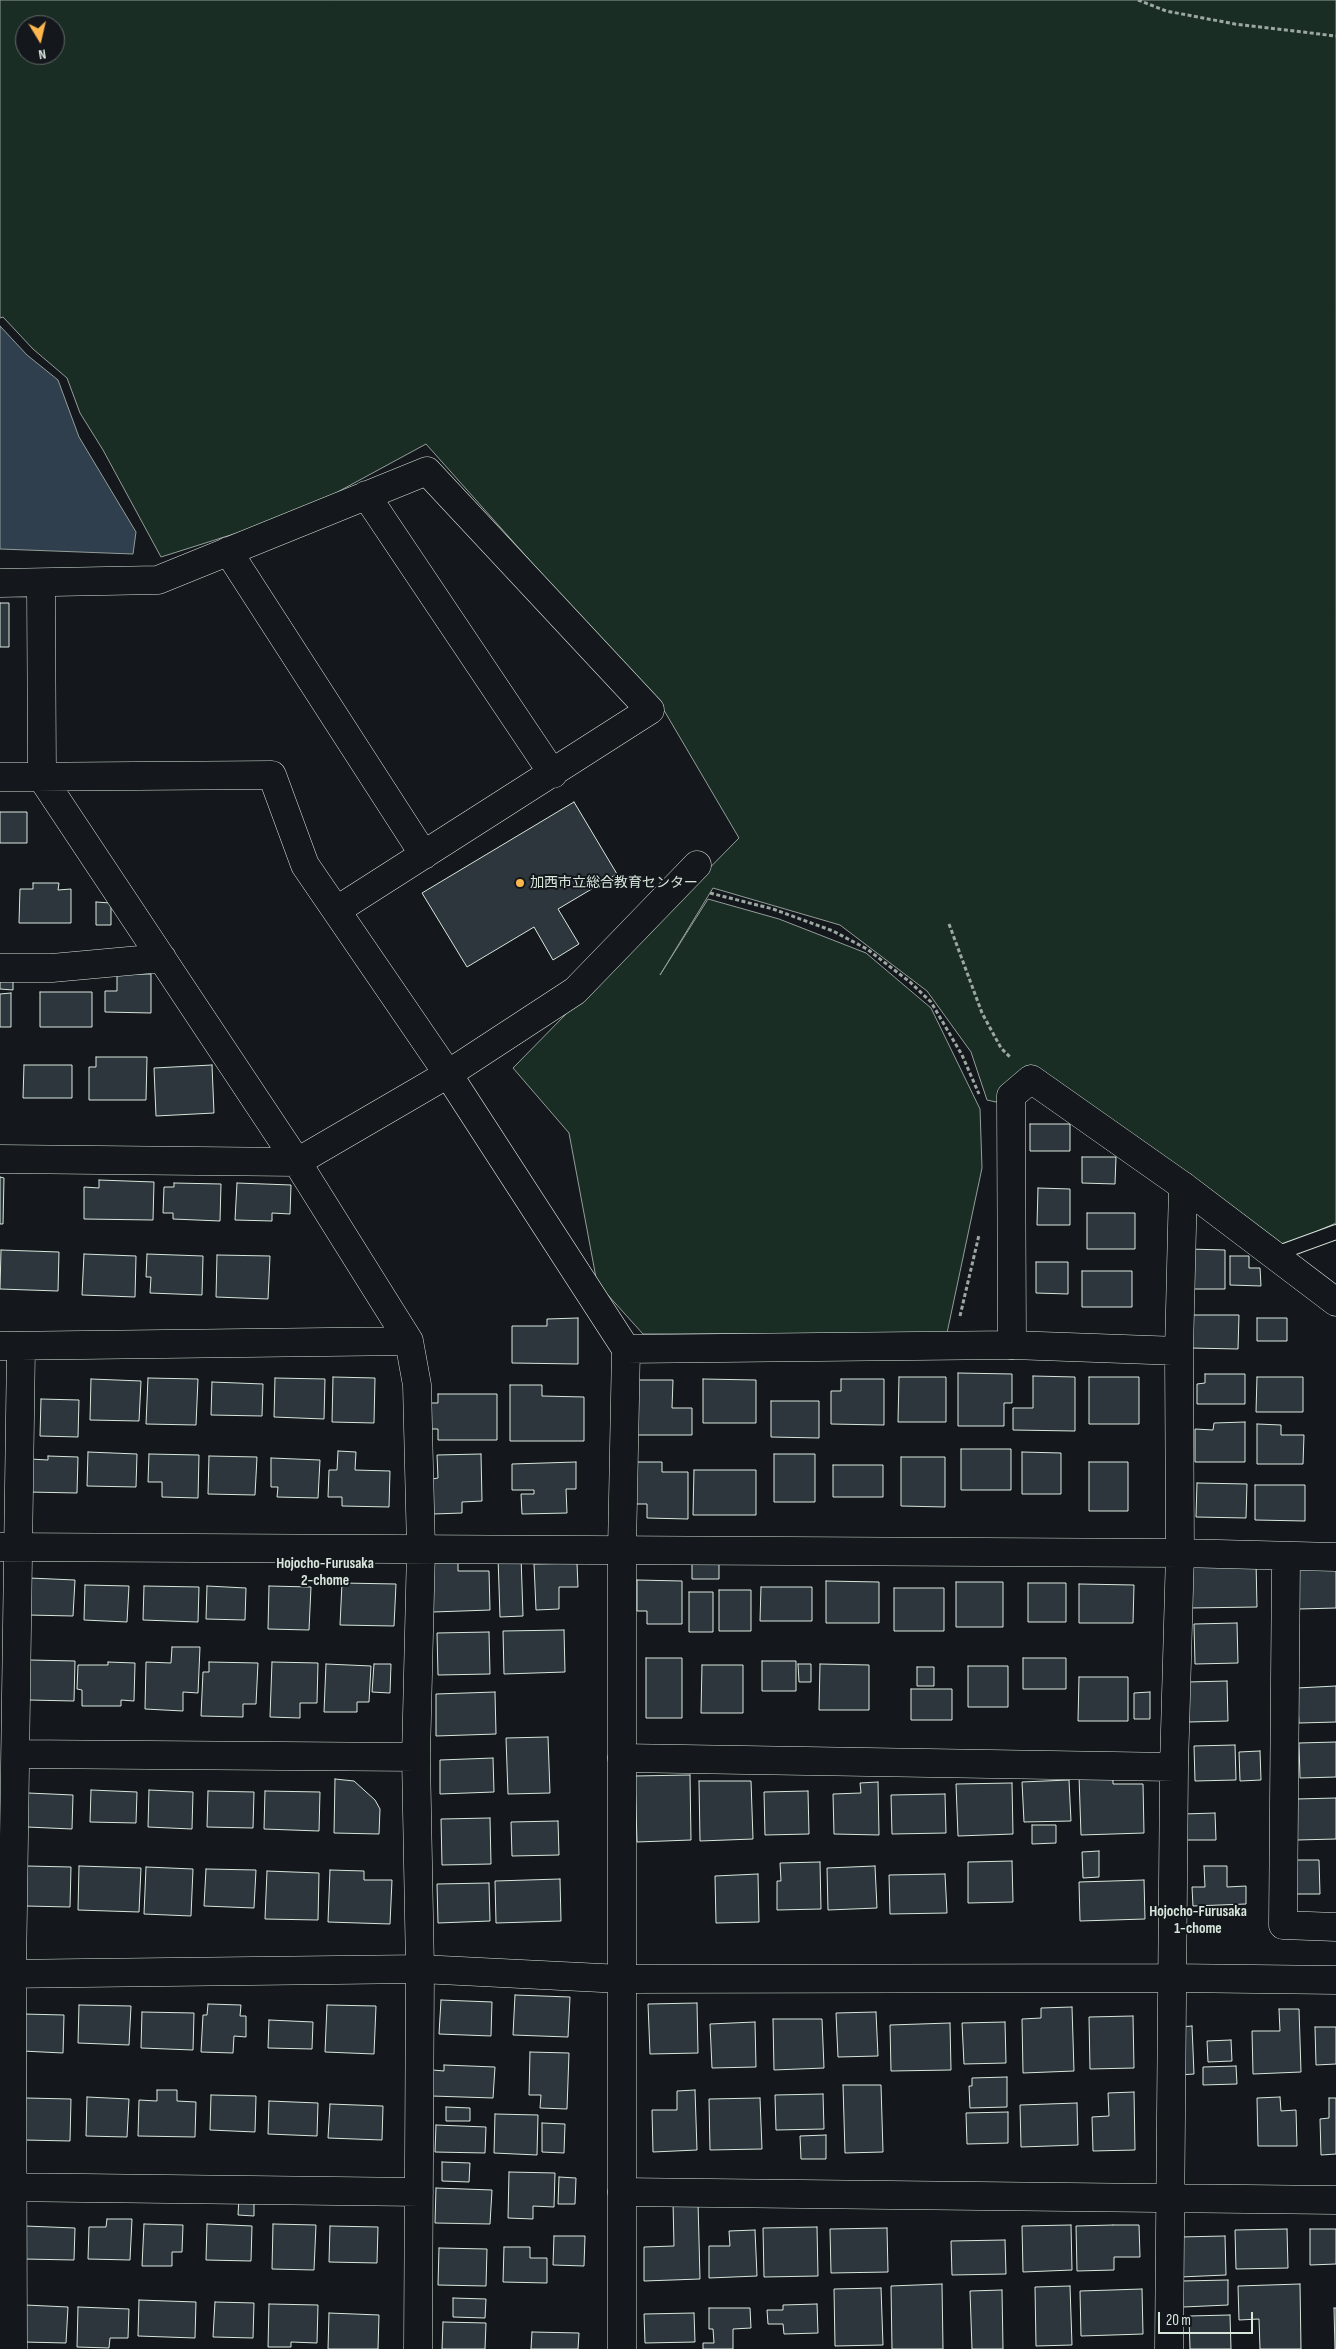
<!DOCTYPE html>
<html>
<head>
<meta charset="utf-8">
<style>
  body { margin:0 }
  #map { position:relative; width:1336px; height:2349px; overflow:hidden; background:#14181c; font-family:"Sofia Sans Condensed",sans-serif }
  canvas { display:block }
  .north { position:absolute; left:15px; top:15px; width:50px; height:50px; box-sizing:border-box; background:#14181c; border:1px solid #626a69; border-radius:50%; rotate:171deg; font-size:14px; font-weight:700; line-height:20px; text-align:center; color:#d8e6dc }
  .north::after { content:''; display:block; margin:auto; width:18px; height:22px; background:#ffb74d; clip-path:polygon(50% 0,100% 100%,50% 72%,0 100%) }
  .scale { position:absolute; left:1158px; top:2312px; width:95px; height:22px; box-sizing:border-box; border:2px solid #d8e6dc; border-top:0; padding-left:6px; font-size:15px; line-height:18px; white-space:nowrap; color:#d8e6dc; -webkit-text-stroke:4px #14181c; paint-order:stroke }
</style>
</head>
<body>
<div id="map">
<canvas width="1336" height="2349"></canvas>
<div class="north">N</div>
<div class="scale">20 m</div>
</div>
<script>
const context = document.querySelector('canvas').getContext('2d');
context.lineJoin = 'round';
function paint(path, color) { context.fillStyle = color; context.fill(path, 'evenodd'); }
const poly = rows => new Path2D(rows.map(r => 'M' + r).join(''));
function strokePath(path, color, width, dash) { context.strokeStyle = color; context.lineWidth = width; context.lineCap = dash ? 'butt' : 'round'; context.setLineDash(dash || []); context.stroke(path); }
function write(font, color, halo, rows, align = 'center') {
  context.font = font + ' "Sofia Sans Condensed","Noto Sans JP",sans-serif'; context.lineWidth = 4; context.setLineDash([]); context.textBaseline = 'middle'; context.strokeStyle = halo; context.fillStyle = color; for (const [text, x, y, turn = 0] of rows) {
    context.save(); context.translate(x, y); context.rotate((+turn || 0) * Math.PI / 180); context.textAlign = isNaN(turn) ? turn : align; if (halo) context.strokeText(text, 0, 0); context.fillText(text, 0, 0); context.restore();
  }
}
const green = poly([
  [0,0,1336,0,1336,1223,1275,1250,1027,1089,996,1102,987,1100,971,1052,927,991,840,925,713,888,660,975,708,899,779,919,866,953,931,1008,980,1109,982,1168,947,1333,643,1334,597,1283,569,1133,513,1068,739,838,665,712,426,444,297,514,161,557,103,450,80,413,67,378,33,349,3,317,0,318,0,0],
  [25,25,55,25,55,55,25,55,25,25]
]);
paint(green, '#1a2d24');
strokePath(green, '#939e99', 1);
const water = poly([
  [0,326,27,355,58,380,79,437,136,532,133,554,0,549,0,326]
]);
paint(water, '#2f3f4d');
strokePath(water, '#939e99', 1);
const building = poly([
  [0,603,9,603,9,647,0,647,0,603],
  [574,802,617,874,558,909,579,944,553,960,534,927,467,967,422,893,574,802],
  [0,812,27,812,27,843,0,843,0,812],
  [33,883,59,883,58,890,71,889,71,923,19,923,20,889,33,889,33,883],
  [96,902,111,903,111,925,96,925,96,902],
  [0,972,13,972,13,990,0,989,0,972],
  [117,974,151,974,151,1013,105,1012,105,991,117,991,117,974],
  [40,992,92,992,92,1027,40,1027,40,992],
  [11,993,11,1027,0,1027,0,994,11,993],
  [96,1057,147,1057,146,1100,89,1100,89,1067,96,1067,96,1057],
  [24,1065,72,1065,72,1098,23,1098,24,1065],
  [212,1065,214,1113,156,1116,154,1068,212,1065],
  [1030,1124,1070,1124,1070,1151,1030,1151,1030,1124],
  [1082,1157,1116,1157,1115,1184,1082,1183,1082,1157],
  [0,1177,4,1178,3,1224,0,1224,0,1177],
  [99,1180,154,1182,153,1220,84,1219,84,1187,99,1188,99,1180],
  [174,1183,221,1184,220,1221,173,1219,173,1213,163,1213,164,1187,174,1187,174,1183],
  [237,1183,291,1185,290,1214,272,1213,272,1221,235,1220,237,1183],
  [1038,1188,1070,1189,1070,1225,1037,1225,1038,1188],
  [1087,1213,1135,1213,1135,1249,1087,1249,1087,1213],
  [1188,1249,1225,1250,1225,1289,1188,1289,1188,1249],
  [1,1250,59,1252,58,1291,0,1289,1,1250],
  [84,1254,136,1256,135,1297,82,1295,84,1254],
  [147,1254,203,1256,202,1295,150,1293,151,1277,146,1277,147,1254],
  [217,1255,270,1256,268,1299,216,1297,217,1255],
  [1230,1256,1249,1256,1249,1268,1260,1268,1261,1286,1230,1285,1230,1256],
  [1036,1262,1068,1262,1068,1294,1036,1293,1036,1262],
  [1082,1271,1132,1271,1132,1307,1082,1307,1082,1271],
  [1190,1315,1239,1315,1238,1349,1190,1348,1190,1315],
  [578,1318,578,1364,512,1363,512,1326,547,1326,547,1319,578,1318],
  [1257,1318,1287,1318,1287,1341,1257,1341,1257,1318],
  [958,1373,1012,1374,1012,1403,1004,1403,1004,1426,958,1426,958,1373],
  [1205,1374,1245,1374,1245,1404,1197,1404,1197,1384,1205,1383,1205,1374],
  [1033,1376,1075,1377,1075,1431,1013,1430,1013,1408,1033,1408,1033,1376],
  [333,1377,375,1378,374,1423,332,1422,333,1377],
  [899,1377,946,1377,946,1422,898,1422,899,1377],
  [1089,1377,1139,1377,1139,1424,1089,1424,1089,1377],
  [1257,1377,1303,1377,1303,1412,1256,1412,1257,1377],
  [148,1378,198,1379,196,1425,146,1424,148,1378],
  [275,1378,325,1379,324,1419,274,1417,275,1378],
  [91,1379,141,1381,139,1421,90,1420,91,1379],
  [703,1379,756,1380,756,1423,703,1423,703,1379],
  [841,1379,884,1379,884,1425,831,1424,831,1391,841,1391,841,1379],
  [636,1380,673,1380,672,1408,692,1408,692,1435,635,1435,636,1380],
  [212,1382,263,1384,262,1416,211,1415,212,1382],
  [510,1385,542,1385,542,1396,584,1397,584,1441,510,1441,510,1385],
  [438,1394,497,1394,497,1440,438,1440,438,1429,430,1429,430,1403,438,1403,438,1394],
  [41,1399,79,1400,78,1437,40,1436,41,1399],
  [771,1401,819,1401,819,1438,771,1437,771,1401],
  [1245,1422,1245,1462,1195,1462,1195,1429,1213,1430,1214,1423,1245,1422],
  [1257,1424,1281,1425,1281,1435,1304,1435,1303,1464,1257,1464,1257,1424],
  [961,1449,1011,1449,1011,1490,961,1490,961,1449],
  [338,1451,356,1452,355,1470,390,1471,389,1507,342,1506,342,1497,328,1497,329,1470,337,1470,338,1451],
  [88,1452,137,1454,136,1487,87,1486,88,1452],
  [1022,1452,1061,1453,1061,1494,1022,1494,1022,1452],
  [149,1454,199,1455,198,1498,162,1497,162,1482,148,1482,149,1454],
  [481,1454,482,1501,462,1502,462,1513,433,1514,432,1479,438,1478,437,1455,481,1454],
  [774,1454,815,1454,815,1502,774,1502,774,1454],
  [48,1456,78,1457,77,1493,29,1492,30,1459,48,1460,48,1456],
  [209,1456,257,1457,255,1495,208,1494,209,1456],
  [901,1457,945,1457,945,1507,901,1506,901,1457],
  [271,1458,320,1460,318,1498,277,1497,278,1487,271,1487,271,1458],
  [576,1462,576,1489,566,1489,567,1513,522,1514,521,1494,534,1494,534,1490,512,1490,512,1464,576,1462],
  [632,1462,662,1462,662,1472,688,1472,688,1519,647,1518,647,1504,632,1504,632,1462],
  [1089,1462,1128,1462,1128,1511,1089,1511,1089,1462],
  [833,1465,883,1465,883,1497,833,1497,833,1465],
  [694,1470,756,1470,756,1515,693,1515,694,1470],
  [1197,1483,1247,1484,1246,1518,1196,1517,1197,1483],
  [1255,1485,1305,1485,1305,1521,1255,1520,1255,1485],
  [692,1551,719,1551,719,1579,692,1579,692,1551],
  [458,1556,458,1571,489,1571,490,1610,433,1612,431,1557,458,1556],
  [521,1556,523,1616,500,1617,498,1557,521,1556],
  [1256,1561,1257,1607,1190,1608,1189,1563,1256,1561],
  [577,1563,578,1587,559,1587,559,1609,536,1610,534,1564,577,1563],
  [1336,1567,1336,1608,1299,1609,1298,1568,1336,1567],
  [29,1578,75,1580,73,1616,28,1615,29,1578],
  [637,1580,682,1581,682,1624,647,1624,647,1611,637,1611,637,1580],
  [826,1581,879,1582,879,1623,826,1623,826,1581],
  [956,1582,1003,1582,1003,1627,956,1627,956,1582],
  [342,1583,396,1584,394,1626,340,1625,342,1583],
  [1028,1583,1066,1583,1066,1622,1028,1622,1028,1583],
  [1079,1584,1134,1585,1133,1623,1079,1623,1079,1584],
  [85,1585,129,1586,127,1622,84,1620,85,1585],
  [144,1586,199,1587,198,1622,143,1620,144,1586],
  [207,1586,246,1588,245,1620,206,1619,207,1586],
  [269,1586,311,1587,309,1630,268,1629,269,1586],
  [761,1587,812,1587,812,1621,760,1621,761,1587],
  [894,1588,944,1588,944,1631,894,1631,894,1588],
  [719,1590,751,1590,751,1631,719,1631,719,1590],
  [689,1592,713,1592,713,1632,689,1632,689,1592],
  [1237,1623,1238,1663,1195,1664,1194,1624,1237,1623],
  [564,1630,565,1672,504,1674,503,1631,564,1630],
  [489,1632,490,1674,438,1675,437,1633,489,1632],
  [172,1647,200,1647,198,1693,183,1692,183,1711,145,1709,146,1662,171,1663,172,1647],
  [646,1658,682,1658,682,1718,646,1718,646,1658],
  [1023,1658,1066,1658,1066,1689,1023,1689,1023,1658],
  [30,1660,75,1661,74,1701,29,1700,30,1660],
  [762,1661,796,1661,796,1691,762,1691,762,1661],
  [108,1662,135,1663,134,1701,121,1700,121,1706,82,1706,82,1690,77,1689,78,1665,108,1665,108,1662],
  [209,1662,258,1663,256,1704,243,1704,243,1717,201,1716,203,1672,209,1672,209,1662],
  [272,1662,318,1663,317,1703,300,1703,300,1718,270,1717,272,1662],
  [326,1664,371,1666,369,1702,357,1702,357,1712,324,1712,326,1664],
  [374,1664,391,1664,390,1693,372,1692,374,1664],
  [798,1664,811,1664,811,1682,799,1682,798,1664],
  [820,1664,869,1665,869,1710,819,1710,820,1664],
  [702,1665,743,1665,743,1713,701,1713,702,1665],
  [968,1666,1008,1666,1008,1707,968,1707,968,1666],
  [917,1667,934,1667,934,1686,917,1686,917,1667],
  [1079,1677,1128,1677,1128,1721,1078,1721,1079,1677],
  [1227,1681,1228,1721,1189,1722,1188,1682,1227,1681],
  [1336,1686,1336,1722,1299,1723,1297,1688,1336,1686],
  [911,1689,952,1689,952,1720,911,1720,911,1689],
  [495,1692,496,1734,436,1736,436,1694,495,1692],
  [1150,1692,1150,1719,1134,1719,1134,1693,1150,1692],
  [548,1737,550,1793,508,1794,506,1738,548,1737],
  [1336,1742,1336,1777,1300,1778,1299,1743,1336,1742],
  [1235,1745,1236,1780,1195,1781,1194,1746,1235,1745],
  [1260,1751,1261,1780,1240,1781,1239,1752,1260,1751],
  [493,1758,494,1792,440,1794,440,1760,493,1758],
  [690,1775,691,1840,637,1842,635,1776,690,1775],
  [1113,1775,1113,1784,1143,1784,1144,1833,1081,1835,1079,1776,1113,1775],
  [335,1779,354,1781,375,1800,380,1809,379,1834,334,1833,335,1779],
  [1069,1780,1071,1821,1024,1822,1022,1782,1069,1780],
  [699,1781,751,1781,753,1839,700,1841,699,1781],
  [878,1782,879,1835,834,1834,833,1794,861,1793,860,1783,878,1782],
  [1012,1783,1013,1834,958,1836,956,1784,1012,1783],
  [91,1790,137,1792,136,1823,90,1822,91,1790],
  [149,1790,193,1792,192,1829,148,1827,149,1790],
  [208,1791,254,1792,253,1828,207,1827,208,1791],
  [265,1791,320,1792,319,1831,264,1829,265,1791],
  [808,1791,809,1834,765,1835,764,1792,808,1791],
  [28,1793,73,1795,72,1829,27,1827,28,1793],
  [945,1794,946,1833,892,1834,891,1795,945,1794],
  [1336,1798,1336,1839,1297,1840,1296,1799,1336,1798],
  [1215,1813,1216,1840,1185,1840,1183,1814,1215,1813],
  [490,1818,491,1864,442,1865,441,1819,490,1818],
  [558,1821,559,1855,512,1856,511,1822,558,1821],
  [1032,1825,1056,1825,1056,1843,1032,1844,1032,1825],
  [1099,1851,1099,1877,1083,1878,1082,1852,1099,1851],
  [1292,1860,1319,1860,1320,1894,1293,1894,1292,1860],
  [1012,1861,1013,1902,968,1903,968,1862,1012,1861],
  [820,1862,821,1909,777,1910,777,1881,781,1881,780,1863,820,1862],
  [27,1866,71,1867,70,1907,26,1906,27,1866],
  [79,1866,141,1868,139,1912,78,1910,79,1866],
  [875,1866,877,1908,828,1910,827,1868,875,1866],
  [1204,1866,1227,1866,1227,1887,1246,1886,1246,1904,1193,1906,1192,1887,1205,1887,1204,1866],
  [146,1867,193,1869,191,1916,144,1914,146,1867],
  [206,1869,256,1870,254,1908,204,1906,206,1869],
  [330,1870,364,1871,364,1880,392,1880,390,1924,328,1922,330,1870],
  [267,1871,319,1873,318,1920,265,1919,267,1871],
  [758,1874,759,1922,716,1923,715,1876,758,1874],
  [945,1874,947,1913,890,1914,889,1875,945,1874],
  [560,1879,561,1921,496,1923,495,1881,560,1879],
  [1144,1880,1145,1919,1080,1921,1079,1882,1144,1880],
  [489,1883,490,1921,438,1923,437,1884,489,1883],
  [515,1995,570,1997,568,2037,513,2035,515,1995],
  [441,2000,492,2002,491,2036,439,2034,441,2000],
  [697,2003,698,2053,650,2054,648,2004,697,2003],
  [208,2004,241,2005,240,2016,246,2016,246,2037,234,2036,233,2053,201,2052,203,2015,207,2015,208,2004],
  [79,2005,131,2006,129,2045,78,2043,79,2005],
  [327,2005,376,2006,374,2054,325,2052,327,2005],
  [1072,2007,1074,2071,1023,2073,1022,2019,1041,2018,1041,2008,1072,2007],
  [1279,2009,1299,2009,1301,2072,1253,2074,1252,2031,1280,2031,1279,2009],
  [142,2012,194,2013,193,2050,141,2048,142,2012],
  [876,2012,878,2056,838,2057,836,2013,876,2012],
  [23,2014,64,2015,63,2053,22,2051,23,2014],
  [1133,2016,1134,2068,1090,2069,1089,2017,1133,2016],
  [773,2019,822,2019,824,2068,774,2070,773,2019],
  [269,2020,313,2022,312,2049,268,2048,269,2020],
  [755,2022,756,2067,712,2068,710,2024,755,2022],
  [1005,2022,1006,2063,964,2064,962,2023,1005,2022],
  [950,2023,951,2070,891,2071,890,2025,950,2023],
  [1192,2026,1194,2074,1179,2075,1178,2027,1192,2026],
  [1315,2027,1336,2027,1336,2064,1316,2065,1315,2027],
  [1231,2040,1232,2061,1208,2062,1207,2041,1231,2040],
  [530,2052,569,2053,567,2109,540,2108,541,2095,529,2095,530,2052],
  [444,2065,495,2067,493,2098,432,2096,433,2070,444,2071,444,2065],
  [1236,2066,1237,2084,1203,2085,1203,2067,1236,2066],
  [1007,2077,1007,2107,970,2108,969,2086,972,2086,972,2078,1007,2077],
  [843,2085,881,2085,883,2152,845,2153,843,2085],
  [157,2090,177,2090,177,2101,196,2102,195,2137,138,2136,139,2100,157,2101,157,2090],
  [695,2090,697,2150,653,2152,652,2110,677,2110,677,2091,695,2090],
  [1134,2092,1135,2150,1093,2151,1092,2117,1109,2116,1108,2093,1134,2092],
  [823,2094,824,2129,776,2130,775,2095,823,2094],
  [211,2095,256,2096,255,2132,210,2130,211,2095],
  [87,2097,129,2099,127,2137,86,2136,87,2097],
  [1280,2097,1281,2111,1296,2110,1297,2146,1258,2146,1257,2098,1280,2097],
  [26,2098,71,2099,70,2141,25,2140,26,2098],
  [760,2098,762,2149,710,2150,709,2099,760,2098],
  [1329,2098,1336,2098,1336,2154,1321,2155,1320,2119,1329,2118,1329,2098],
  [269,2101,318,2103,317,2136,268,2134,269,2101],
  [1077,2103,1078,2145,1021,2147,1020,2105,1077,2103],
  [330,2104,383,2106,382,2140,328,2138,330,2104],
  [446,2107,470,2108,470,2121,446,2121,446,2107],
  [1008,2112,1008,2143,967,2144,966,2113,1008,2112],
  [495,2114,538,2115,537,2155,494,2153,495,2114],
  [542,2123,565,2124,564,2153,542,2152,542,2123],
  [436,2125,486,2127,485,2153,435,2152,436,2125],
  [826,2135,826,2159,801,2159,800,2136,826,2135],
  [442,2162,470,2163,469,2182,442,2181,442,2162],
  [509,2172,555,2173,554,2207,533,2206,533,2219,508,2218,509,2172],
  [559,2177,576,2178,575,2204,558,2204,559,2177],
  [436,2188,492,2190,490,2224,435,2223,436,2188],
  [239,2197,254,2197,254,2216,238,2215,239,2197],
  [673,2202,698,2202,700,2279,644,2281,644,2247,674,2246,673,2202],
  [107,2219,132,2219,130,2260,88,2259,89,2227,106,2227,107,2219],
  [144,2224,183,2225,182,2252,172,2252,172,2266,142,2266,144,2224],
  [207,2224,252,2226,251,2261,206,2260,207,2224],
  [273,2224,316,2225,314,2270,272,2269,273,2224],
  [1071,2225,1072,2270,1023,2272,1022,2226,1071,2225],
  [1113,2225,1139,2225,1140,2257,1114,2257,1114,2270,1077,2271,1076,2226,1113,2225],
  [25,2226,75,2228,74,2260,24,2259,25,2226],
  [330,2226,378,2227,377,2263,329,2262,330,2226],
  [817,2227,818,2276,764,2277,763,2228,817,2227],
  [887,2228,888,2272,831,2273,830,2229,887,2228],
  [1287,2229,1288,2268,1236,2269,1235,2230,1287,2229],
  [1310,2229,1336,2229,1336,2264,1310,2265,1310,2229],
  [755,2230,757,2276,709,2278,709,2246,730,2246,729,2231,755,2230],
  [554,2236,585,2236,584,2266,553,2265,554,2236],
  [1225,2236,1226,2275,1180,2277,1179,2237,1225,2236],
  [1005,2240,1006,2274,952,2275,951,2241,1005,2240],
  [504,2247,530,2247,530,2258,547,2258,547,2283,503,2282,504,2247],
  [439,2248,487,2249,486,2286,438,2285,439,2248],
  [1228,2280,1228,2305,1183,2307,1183,2281,1228,2280],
  [942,2284,943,2349,892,2349,891,2286,942,2284],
  [1300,2284,1301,2349,1260,2349,1259,2319,1239,2320,1238,2286,1300,2284],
  [1070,2286,1072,2345,1036,2346,1035,2287,1070,2286],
  [881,2288,883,2345,835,2346,834,2289,881,2288],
  [1142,2289,1143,2334,1081,2336,1080,2291,1142,2289],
  [1002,2290,1003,2349,972,2349,970,2291,1002,2290],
  [453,2298,486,2299,485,2318,453,2317,453,2298],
  [139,2300,196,2302,195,2338,138,2336,139,2300],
  [215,2302,254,2303,253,2338,213,2337,215,2302],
  [269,2304,318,2305,317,2343,291,2342,291,2347,268,2347,269,2304],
  [817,2304,818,2333,784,2334,783,2324,768,2324,767,2310,783,2310,783,2305,817,2304],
  [25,2305,68,2307,66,2343,24,2342,25,2305],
  [78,2307,129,2309,128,2338,110,2338,109,2348,77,2347,78,2307],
  [709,2308,750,2308,751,2328,733,2329,733,2349,703,2349,703,2343,714,2343,713,2329,709,2329,709,2308],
  [1334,2308,1336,2308,1336,2349,1335,2349,1334,2308],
  [329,2313,379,2315,378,2349,328,2349,329,2313],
  [694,2313,695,2342,645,2343,644,2314,694,2313],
  [1230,2315,1231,2349,1190,2349,1189,2316,1230,2315],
  [443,2322,486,2323,485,2349,442,2349,443,2322],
  [532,2332,579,2333,578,2349,531,2349,532,2332]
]);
paint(building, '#2c363c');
strokePath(building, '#d8e6dc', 1);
const lane = poly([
  [1273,1255,1336,1232]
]);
const street = poly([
  [366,495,553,774],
  [228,551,424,855],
  [0,583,158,580,427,471,650,710,337,910],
  [41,583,42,778,297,1162,409,1341,417,1385,421,1549,416,1757,420,1969,418,2349],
  [0,777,272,775,305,865,448,1074,626,1349],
  [0,968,52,968,162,958],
  [0,1159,297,1162,448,1074,575,991,697,865],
  [1012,1345,1179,1351],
  [0,1346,409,1341],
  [0,1547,1180,1553,1336,1557],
  [1286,1557,1283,1925,1336,1927],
  [16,1754,416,1757],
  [622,1758,1174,1767],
  [0,1974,420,1969,622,1979,1173,1978,1336,1980],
  [0,2187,419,2192],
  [622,2192,1336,2200],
  [13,2349,12,1975,21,1347],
  [1169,2349,1174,1767,1180,1553,1179,1351,1183,1186]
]);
const secondary = poly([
  [622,2349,622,1549,626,1349,1012,1345,1011,1096,1031,1079,1183,1186,1336,1302]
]);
strokePath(lane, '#d8e6dc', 16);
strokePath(street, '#d8e6dc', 29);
strokePath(secondary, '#d8e6dc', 29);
strokePath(poly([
  [1138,0,1166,11,1235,24,1336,36],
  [710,893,773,909,833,931,867,949,910,982,931,1002,962,1055,979,1094],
  [949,924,982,1013,1001,1048,1010,1057],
  [960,1316,979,1235]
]), '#9da8a2', 3, [4, 2.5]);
strokePath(lane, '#14181c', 14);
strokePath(street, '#14181c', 28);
strokePath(secondary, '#14181c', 28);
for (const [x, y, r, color] of [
  [520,883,5,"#ffb74d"]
]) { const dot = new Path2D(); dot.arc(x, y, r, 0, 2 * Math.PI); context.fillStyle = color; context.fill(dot); strokePath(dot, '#14181c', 2); }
write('14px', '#d8e6dc', '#14181c', [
  ["加西市立総合教育センター",530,883]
], 'left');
write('bold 15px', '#d8e6dc', '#14181c', [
  ["Hojocho-Furusaka",325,1564],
  ["2-chome",325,1581],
  ["Hojocho-Furusaka",1198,1912],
  ["1-chome",1198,1929]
]);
</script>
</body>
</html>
